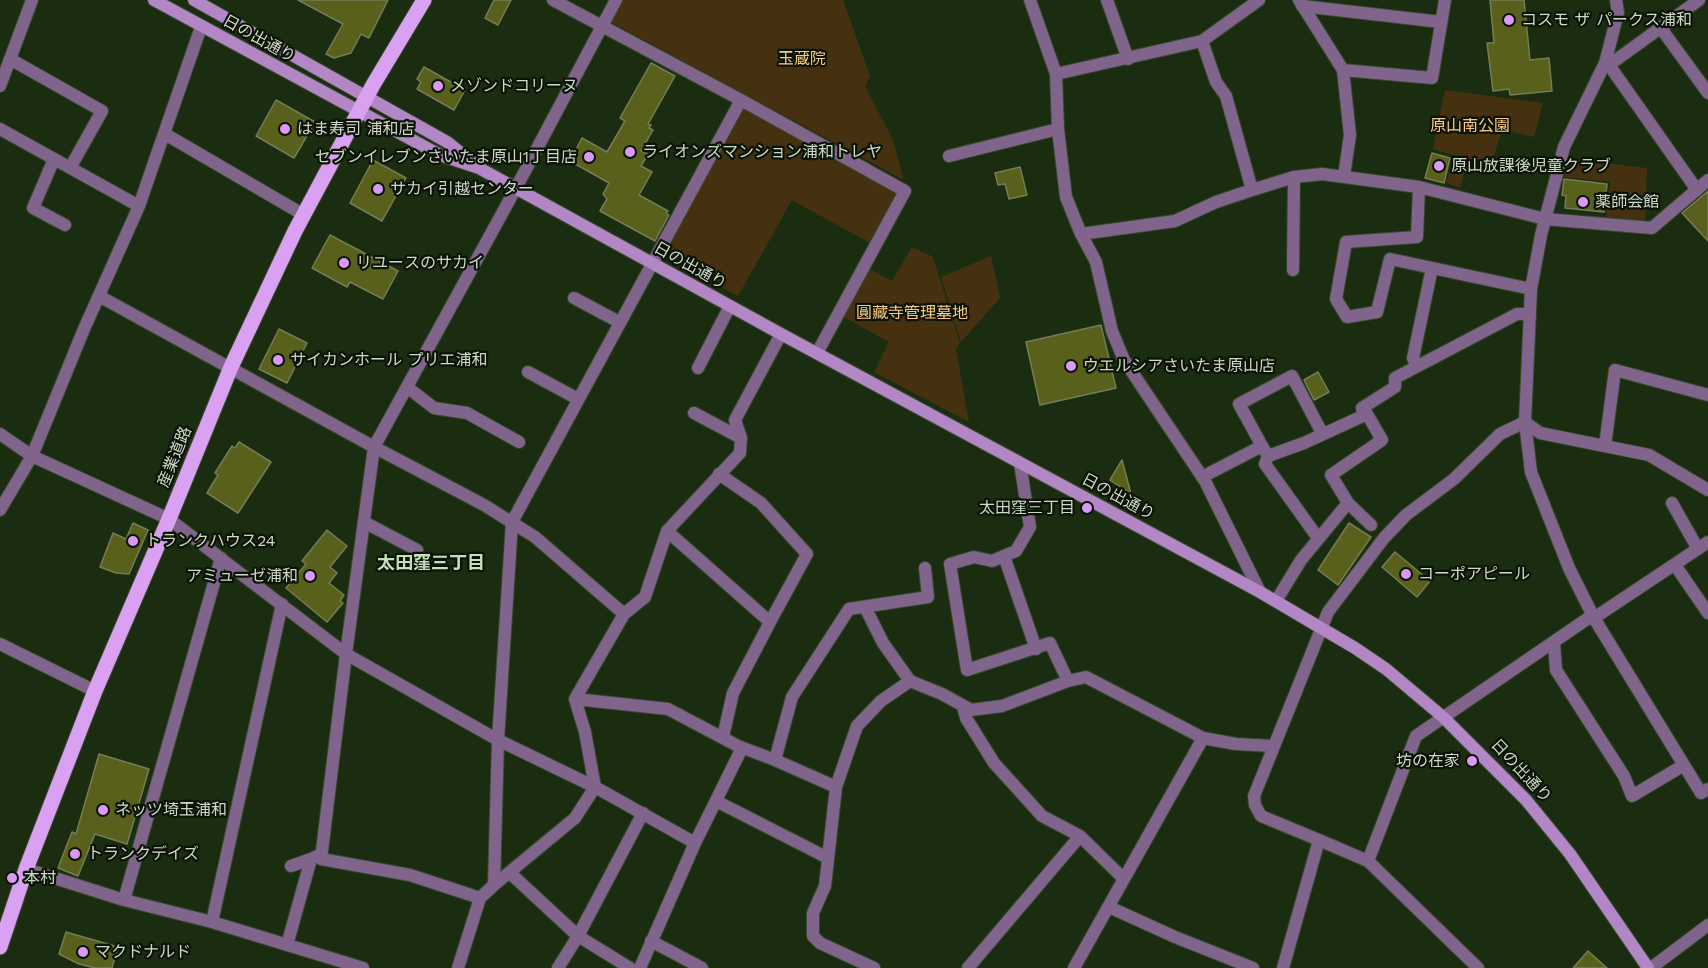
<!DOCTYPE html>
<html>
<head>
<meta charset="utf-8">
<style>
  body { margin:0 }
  canvas { display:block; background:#1a2d10 }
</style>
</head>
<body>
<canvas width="1708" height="968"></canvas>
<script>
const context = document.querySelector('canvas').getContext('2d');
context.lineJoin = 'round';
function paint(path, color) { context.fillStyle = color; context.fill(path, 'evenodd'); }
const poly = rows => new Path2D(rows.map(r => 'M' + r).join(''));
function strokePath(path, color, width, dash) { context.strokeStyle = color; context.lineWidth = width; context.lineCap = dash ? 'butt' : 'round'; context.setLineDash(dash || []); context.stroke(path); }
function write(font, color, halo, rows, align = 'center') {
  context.font = font + ' "Work Sans","Noto Sans JP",sans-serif'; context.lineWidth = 4.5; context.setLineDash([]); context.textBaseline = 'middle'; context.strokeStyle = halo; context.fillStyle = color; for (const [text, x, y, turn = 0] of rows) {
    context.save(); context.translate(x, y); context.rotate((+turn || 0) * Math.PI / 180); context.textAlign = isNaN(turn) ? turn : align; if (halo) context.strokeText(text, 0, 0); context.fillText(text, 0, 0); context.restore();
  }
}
paint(poly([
  [623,0,843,0,870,76,865,86,893,140,904,180,611,22],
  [1445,90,1543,103,1534,137,1502,130,1492,162,1468,159,1460,188,1446,183,1454,155,1433,149],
  [743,106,896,190,897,194,870,243,792,200,738,296,661,255],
  [1570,159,1647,168,1645,221,1606,217,1610,182,1564,177],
  [912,247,933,257,960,343,956,349,969,422,874,372,889,342,844,317,869,269,892,281],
  [991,256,1000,298,961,342,941,277]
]), '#453110');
const building = poly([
  [298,0,388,0,369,38,361,34,351,53,334,58,326,54,343,24,298,0],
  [494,0,511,0,498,25,485,18,494,0],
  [1490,0,1524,0,1530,60,1549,58,1552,91,1510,95,1509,89,1493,91,1487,43,1494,43,1490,0],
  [651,63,675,76,648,124,651,125,649,128,653,130,641,151,648,154,641,166,652,172,639,195,668,211,666,213,669,215,655,241,600,211,607,199,603,194,609,183,570,161,582,138,607,152,625,121,620,118,651,63],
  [424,67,465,90,454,110,417,89,421,82,417,79,424,67],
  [276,100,315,122,294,158,256,136,276,100],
  [1432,153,1450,158,1444,183,1425,178,1432,153],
  [373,160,406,178,382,221,350,203,373,160],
  [1020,167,1027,195,1009,199,1005,184,998,185,995,173,1020,167],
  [1564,179,1607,184,1604,212,1565,208,1566,196,1562,195,1564,179],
  [1708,191,1708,241,1682,213,1708,191],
  [330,235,398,271,383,299,350,282,347,287,312,268,330,235],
  [1101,325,1116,388,1040,405,1026,342,1101,325],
  [279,329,307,343,287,383,259,369,279,329],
  [1318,372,1329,392,1314,400,1304,380,1318,372],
  [239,442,271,462,238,513,207,493,218,475,215,473,232,446,235,448,239,442],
  [1122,460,1131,494,1110,480,1122,460],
  [133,523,148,530,129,574,116,573,100,567,113,533,126,539,133,523],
  [1349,523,1371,537,1338,585,1318,570,1349,523],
  [327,530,347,546,330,567,337,573,329,583,344,595,340,601,343,603,327,622,286,588,306,564,302,561,327,530],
  [1395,552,1430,581,1417,597,1382,567,1395,552],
  [99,754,149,769,127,844,95,834,78,876,58,868,72,832,76,834,99,754],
  [66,932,118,947,112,968,95,968,79,964,59,954,66,932],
  [1588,951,1607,968,1573,968,1588,951]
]);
paint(building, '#58601b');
strokePath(building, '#767c56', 1.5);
const street = poly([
  [553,0,741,100,905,191,817,353],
  [616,0,516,188,374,447,346,654,498,740,595,787,695,843],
  [1030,0,1056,74,1058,129,1066,197,1081,234,1096,262,1112,331,1124,360,1205,481,1260,592],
  [1107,0,1128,59],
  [1299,0,1343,70,1350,135,1344,176],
  [1616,0,1618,13,1605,63,1564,147,1541,235,1531,289,1525,422,1531,472,1569,568,1594,618,1701,793,1708,789],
  [1302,6,1441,22],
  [1660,27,1708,93],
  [1202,41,1216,82,1226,96,1252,190],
  [10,59,102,111,70,168],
  [1605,63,1609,65,1699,0],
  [1609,65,1697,190],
  [1343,70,1432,78,1445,0],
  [1056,74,1202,41,1259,0],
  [0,86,32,0],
  [0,129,139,206],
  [165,134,304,215],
  [949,156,1058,129],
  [54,159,33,208,65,225],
  [1419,187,1417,237,1346,242,1336,299,1347,317,1377,312,1390,259,1531,289],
  [1081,234,1175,221,1216,202,1252,190,1294,177,1322,174,1419,187,1545,219,1652,228,1708,180],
  [1293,270,1294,177],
  [99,296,374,447,484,505,535,537,624,614,575,699,668,709,738,746,775,760,836,787],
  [574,298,619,322],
  [1417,366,1413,358,1432,268],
  [698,368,730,306],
  [528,372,578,399],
  [407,387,434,408,467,413,519,442],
  [694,413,741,438],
  [1364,415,1362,408,1395,387,1395,378,1517,314,1529,314],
  [0,434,32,456,169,519,346,654,321,859,410,875,480,898],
  [1262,446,1239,404,1292,376,1322,433],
  [1605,446,1615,370,1708,395],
  [1268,456,1265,464,1318,538],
  [1020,463,1030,527,1016,551,992,561,974,557,950,564,967,670,1050,643,1068,681],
  [719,474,761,503,807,554,770,622],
  [1202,477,1262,446,1268,456,1304,443,1367,414,1382,440,1331,475,1348,503,1371,525],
  [1672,503,1698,549],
  [0,510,32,456,84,329,139,206,201,27],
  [364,522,417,550],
  [1004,556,1036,649],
  [1675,565,1708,613],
  [1276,601,1301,560,1348,503],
  [865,607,883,643,910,681],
  [624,614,645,597,667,531],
  [1554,642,1556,670,1624,776,1632,796,1684,765],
  [0,644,95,691],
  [963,707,966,718,994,763,1042,816,1080,836],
  [723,737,733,693,770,622,667,531,740,453,741,438,735,420,781,334],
  [775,760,792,697,849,609,928,597,925,568],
  [716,801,828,858],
  [1319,840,1261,816,1255,805,1254,796,1328,612,1384,538,1406,515,1454,479,1500,434,1525,422,1540,433,1649,455,1708,490],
  [1368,861,1478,968],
  [291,866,311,859],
  [26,869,124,900,212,922,363,968],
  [510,873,578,936,630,968],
  [494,885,575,818,595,787,585,732,575,699],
  [124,900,221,558],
  [1109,907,1175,937,1253,968],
  [212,922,282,604],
  [651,941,702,968],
  [287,945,311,859,321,854],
  [458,968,480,898,494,885,498,740,512,522,741,100],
  [558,968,578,936,643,813],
  [640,968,695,843,742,748],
  [874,968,820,943,813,936,813,913,825,886,836,787,857,726,881,701,910,681,942,694,971,710,1002,706,1068,681,1086,677,1203,738],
  [968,968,1080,836,1124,879],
  [1074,968,1203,738,1236,744,1273,746],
  [1283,968,1319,840,1368,861,1416,736,1587,619,1594,618,1708,542],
  [1651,968,1708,925]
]);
const secondary = poly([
  [154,0,440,155,479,168,781,334,1260,592,1355,648,1386,669,1443,717,1526,800,1570,854,1648,968],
  [194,0,447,142,472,162]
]);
const primary = poly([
  [0,947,26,869,95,691,169,519,231,367,295,231,373,85,424,0]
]);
strokePath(street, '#37492d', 14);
strokePath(secondary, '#37492d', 14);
strokePath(primary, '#37492d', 17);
strokePath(street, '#80648c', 12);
strokePath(secondary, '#b386c6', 12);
strokePath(primary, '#daa0f2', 15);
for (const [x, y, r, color] of [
  [1509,20,6,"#db99f6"],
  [438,86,6,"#db99f6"],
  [285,129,6,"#db99f6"],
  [630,152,6,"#db99f6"],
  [589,157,6,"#db99f6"],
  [1439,166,6,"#db99f6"],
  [378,189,6,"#db99f6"],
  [1583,202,6,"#db99f6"],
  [344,263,6,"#db99f6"],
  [278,360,6,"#db99f6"],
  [1071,366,6,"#db99f6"],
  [1087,508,6,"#db99f6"],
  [133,541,6,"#db99f6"],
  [1406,574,6,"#db99f6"],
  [310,576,6,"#db99f6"],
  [1472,761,6,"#db99f6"],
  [103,810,6,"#db99f6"],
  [75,854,6,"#db99f6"],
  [12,878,6,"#db99f6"],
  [83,952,6,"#db99f6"]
]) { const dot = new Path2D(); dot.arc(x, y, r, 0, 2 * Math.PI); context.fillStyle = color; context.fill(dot); strokePath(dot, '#0b1307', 2); }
write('16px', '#cdd9c7', '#0b1307', [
  ["コスモ ザ パークス浦和",1521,20],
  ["メゾンドコリーヌ",450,86],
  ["はま寿司 浦和店",297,129],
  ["ライオンズマンション浦和トレヤ",642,152],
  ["セブンイレブンさいたま原山1丁目店",577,157,"right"],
  ["原山放課後児童クラブ",1451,166],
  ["サカイ引越センター",390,189],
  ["薬師会館",1595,202],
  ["リユースのサカイ",356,263],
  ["サイカンホール プリエ浦和",290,360],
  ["ウエルシアさいたま原山店",1083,366],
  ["太田窪三丁目",1075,508,"right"],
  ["トランクハウス24",145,541],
  ["コーポアピール",1418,574],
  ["アミューゼ浦和",298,576,"right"],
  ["坊の在家",1460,761,"right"],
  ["ネッツ埼玉浦和",115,810],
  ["トランクデイズ",87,854],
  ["本村",24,878],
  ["マクドナルド",95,952]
], 'left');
write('16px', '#cdd9c7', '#0b1307', [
  ["日の出通り",259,39,29],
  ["日の出通り",690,266,29],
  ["産業道路",175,457,-68],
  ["日の出通り",1118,497,28],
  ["日の出通り",1521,771,47]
]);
write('16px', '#feca80', '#0b1307', [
  ["玉蔵院",802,59],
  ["原山南公園",1470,126],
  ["圓藏寺管理墓地",912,313]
]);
write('bold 18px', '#c5dfba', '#0b1307', [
  ["太田窪三丁目",431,564]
]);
</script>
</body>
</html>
